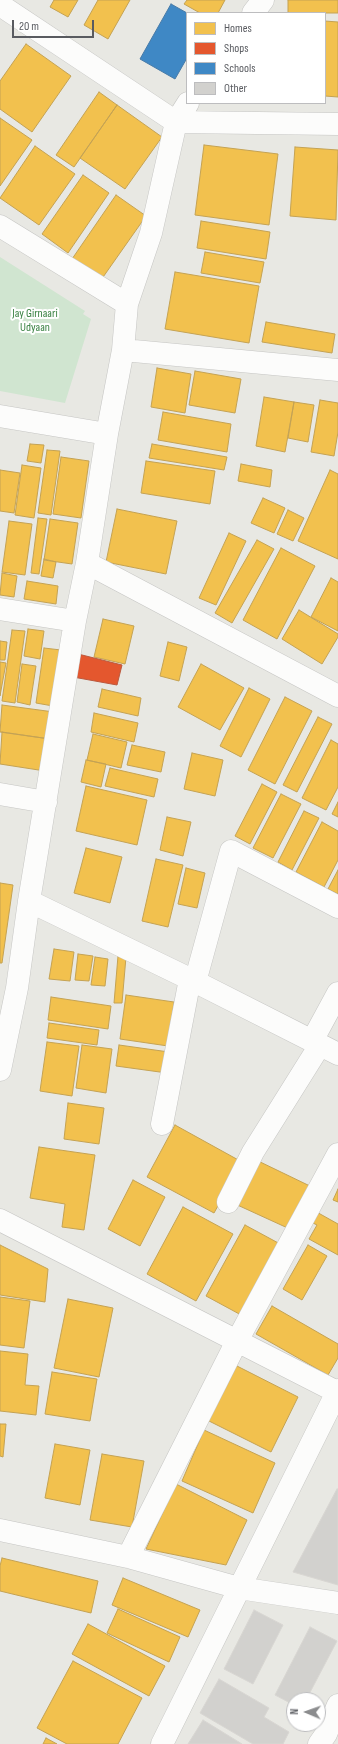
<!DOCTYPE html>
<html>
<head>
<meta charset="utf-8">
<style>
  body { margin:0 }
  #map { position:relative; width:338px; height:1744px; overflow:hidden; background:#e8e8e3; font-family:"Sofia Sans Condensed",sans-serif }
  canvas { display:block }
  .legend { position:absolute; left:186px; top:12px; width:140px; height:92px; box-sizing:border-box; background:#fff; border:1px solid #bdbdbf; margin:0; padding:5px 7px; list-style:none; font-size:12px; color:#595b60 }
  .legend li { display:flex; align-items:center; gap:8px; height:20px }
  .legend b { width:20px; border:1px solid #bdbdbf }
  .north { position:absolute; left:286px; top:1692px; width:40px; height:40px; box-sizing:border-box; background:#fff; border:1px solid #bdbdbf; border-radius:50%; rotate:272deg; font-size:11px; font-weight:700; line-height:16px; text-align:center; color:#595b60 }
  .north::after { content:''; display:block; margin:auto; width:14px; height:18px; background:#8b8c8e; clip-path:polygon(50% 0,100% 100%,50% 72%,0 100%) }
  .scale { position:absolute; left:12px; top:20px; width:82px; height:18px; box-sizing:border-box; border:2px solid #595b60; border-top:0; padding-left:5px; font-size:12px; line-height:14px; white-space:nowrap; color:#595b60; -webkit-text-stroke:3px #fff; paint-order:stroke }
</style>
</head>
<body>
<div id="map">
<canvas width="338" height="1744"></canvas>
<ul class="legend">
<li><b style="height:11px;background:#f2c14e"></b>Homes</li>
<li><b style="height:11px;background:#e4572e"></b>Shops</li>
<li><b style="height:11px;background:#3f88c5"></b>Schools</li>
<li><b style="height:11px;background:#d2d1ce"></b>Other</li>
</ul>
<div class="north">N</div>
<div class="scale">20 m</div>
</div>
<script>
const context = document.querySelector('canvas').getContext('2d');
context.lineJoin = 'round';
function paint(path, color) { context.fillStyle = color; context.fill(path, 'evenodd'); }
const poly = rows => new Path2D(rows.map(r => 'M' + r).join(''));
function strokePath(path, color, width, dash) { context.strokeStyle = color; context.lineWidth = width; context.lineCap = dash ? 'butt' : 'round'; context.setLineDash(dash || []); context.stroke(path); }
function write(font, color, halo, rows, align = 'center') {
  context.font = font + ' "Sofia Sans Condensed",sans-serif'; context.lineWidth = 4; context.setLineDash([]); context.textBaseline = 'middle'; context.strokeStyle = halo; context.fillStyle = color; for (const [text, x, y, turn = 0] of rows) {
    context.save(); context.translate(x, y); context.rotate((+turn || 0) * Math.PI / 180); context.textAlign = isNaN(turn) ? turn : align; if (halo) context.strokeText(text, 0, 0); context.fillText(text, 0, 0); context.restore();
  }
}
paint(poly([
  [0,257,85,311,83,314,91,319,65,403,0,391]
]), '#d0e5d0');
const homes = poly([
  [54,0,78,0,68,17,50,7,54,0],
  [98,0,130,0,108,39,84,25,98,0],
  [187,0,225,0,218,13,200,13,184,4,187,0],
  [288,0,338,0,338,13,288,13,288,0],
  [325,21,338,22,338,97,325,96,325,21],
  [26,44,71,76,32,132,0,109,0,81,26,44],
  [99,92,117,105,74,167,56,155,99,92],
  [117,105,162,137,125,189,80,158,117,105],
  [0,118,32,140,0,186,0,118],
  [204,145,278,154,269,225,195,215,204,145],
  [35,146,75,174,39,225,0,198,35,146],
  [295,147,338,150,336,220,290,216,295,147],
  [83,175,109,193,68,253,42,234,83,175],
  [116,195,146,216,101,280,72,259,116,195],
  [201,221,270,232,266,259,197,248,201,221],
  [205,252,264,262,260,283,201,273,205,252],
  [175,272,259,286,249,343,165,329,175,272],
  [266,322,335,334,332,353,262,342,266,322],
  [157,368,191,374,185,413,151,407,157,368],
  [195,371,241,379,235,413,189,405,195,371],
  [264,397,294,402,285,452,256,446,264,397],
  [320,400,338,403,338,432,334,456,311,452,320,400],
  [294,402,314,405,308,442,288,438,294,402],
  [163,412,231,424,227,452,158,440,163,412],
  [30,444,44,445,41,463,27,461,30,444],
  [152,444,227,457,224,470,149,458,152,444],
  [47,450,60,451,51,515,38,513,47,450],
  [61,457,89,461,81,518,53,514,61,457],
  [146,461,215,471,210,504,141,493,146,461],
  [241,464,272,470,270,487,238,481,241,464],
  [22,465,41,468,34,518,15,515,22,465],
  [0,470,20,473,14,513,0,511,0,470],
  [330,470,338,474,338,559,298,541,330,470],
  [263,498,285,508,274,533,251,523,263,498],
  [117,509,177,521,166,574,106,562,117,509],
  [288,510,304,518,293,541,277,534,288,510],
  [38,518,47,519,39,574,31,573,38,518],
  [50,519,78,523,72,564,44,560,50,519],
  [9,521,32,524,25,575,2,572,9,521],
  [229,533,246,541,216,605,199,598,229,533],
  [257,540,274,549,232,623,215,613,257,540],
  [281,548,315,566,277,639,243,620,281,548],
  [44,559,56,562,53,578,41,576,44,559],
  [2,573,17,576,14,597,0,595,2,573],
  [331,578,338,582,338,631,311,617,331,578],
  [27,581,58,586,56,604,24,599,27,581],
  [299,610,338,634,338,637,322,664,282,639,299,610],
  [103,619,134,626,125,664,94,657,103,619],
  [28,629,44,631,40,659,24,656,28,629],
  [12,630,25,631,15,703,2,701,12,630],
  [0,641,7,642,5,660,0,660,0,641],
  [168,642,187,647,179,681,160,676,168,642],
  [44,648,61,650,53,706,36,703,44,648],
  [0,662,6,663,0,696,0,662],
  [22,664,36,666,30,705,17,702,22,664],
  [201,664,244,688,220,730,178,707,201,664],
  [249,688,270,699,241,757,220,746,249,688],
  [102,689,141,698,138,716,98,707,102,689],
  [285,697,312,711,275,784,248,770,285,697],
  [2,705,54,712,50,739,0,732,2,705],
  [94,713,138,723,134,742,91,732,94,713],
  [318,717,332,724,297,792,283,785,318,717],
  [2,732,50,739,45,771,0,764,2,732],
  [93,734,127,742,121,768,87,760,93,734],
  [331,740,338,744,338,787,326,810,302,798,331,740],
  [132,745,165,752,161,772,127,765,132,745],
  [192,753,223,760,215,796,184,789,192,753],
  [86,760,106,764,101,787,81,782,86,760],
  [110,768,158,779,154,797,105,786,110,768],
  [262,784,277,792,250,844,235,836,262,784],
  [86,786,147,800,137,845,76,831,86,786],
  [281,794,301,804,273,858,253,848,281,794],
  [338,802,338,817,332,814,338,802],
  [304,811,319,818,292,870,278,862,304,811],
  [167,817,191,822,183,856,160,850,167,817],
  [322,822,338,831,338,860,324,887,296,872,322,822],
  [86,848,122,857,110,903,74,893,86,848],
  [156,859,183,865,168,927,142,921,156,859],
  [186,868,205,873,197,908,178,904,186,868],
  [338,870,338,894,328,889,338,870],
  [0,883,13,885,2,963,0,963,0,883],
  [54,949,74,952,70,981,49,979,54,949],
  [78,954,93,956,89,981,75,980,78,954],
  [118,956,126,957,122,1003,114,1003,118,956],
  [95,957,108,959,105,986,91,985,95,957],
  [126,995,174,1002,168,1046,120,1039,126,995],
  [51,997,111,1006,108,1029,48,1020,51,997],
  [49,1023,99,1030,97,1045,47,1038,49,1023],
  [47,1042,79,1046,72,1096,40,1091,47,1042],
  [82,1045,112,1049,106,1093,76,1088,82,1045],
  [119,1045,169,1052,167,1073,116,1066,119,1045],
  [68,1103,104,1108,99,1144,64,1139,68,1103],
  [175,1125,242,1162,214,1213,147,1177,175,1125],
  [39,1147,95,1155,84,1230,62,1227,65,1204,30,1198,39,1147],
  [254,1159,312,1187,292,1230,233,1203,254,1159],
  [133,1180,165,1197,140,1246,108,1229,133,1180],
  [338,1189,338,1202,333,1200,338,1189],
  [183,1207,233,1234,196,1301,147,1274,183,1207],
  [313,1210,338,1224,338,1255,309,1239,317,1225,307,1220,313,1210],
  [245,1225,282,1245,243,1316,206,1296,245,1225],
  [0,1245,48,1269,45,1302,0,1295,0,1245],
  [308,1245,327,1256,302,1300,283,1289,308,1245],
  [0,1297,30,1301,24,1348,0,1345,0,1297],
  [68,1299,113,1308,99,1377,54,1368,68,1299],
  [272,1306,338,1344,338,1358,328,1375,256,1334,272,1306],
  [0,1351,28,1354,25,1385,39,1386,36,1415,0,1411,0,1351],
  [235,1365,298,1397,271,1452,207,1420,235,1365],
  [52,1372,97,1379,90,1421,45,1414,52,1372],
  [0,1424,6,1424,3,1457,0,1456,0,1424],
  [204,1430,275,1463,253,1513,182,1481,204,1430],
  [55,1444,90,1450,80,1505,45,1498,55,1444],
  [102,1454,144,1461,132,1527,90,1520,102,1454],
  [176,1484,247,1520,226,1565,146,1549,176,1484],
  [2,1558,98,1581,91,1613,0,1591,0,1566,2,1558],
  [123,1578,200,1610,188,1637,112,1605,123,1578],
  [118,1609,180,1637,169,1662,107,1633,118,1609],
  [88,1624,165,1666,149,1696,72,1654,88,1624],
  [73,1661,142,1698,118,1744,67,1744,37,1728,73,1661],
  [46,1738,57,1744,43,1744,46,1738]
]);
paint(homes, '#f2c14e');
strokePath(homes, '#c4a253', 1);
const shops = poly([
  [78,654,122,665,117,685,73,677,78,654]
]);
paint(shops, '#e4572e');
strokePath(shops, '#ba583d', 1);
const schools = poly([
  [171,4,187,13,187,58,175,79,140,59,171,4]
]);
paint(schools, '#3f88c5');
strokePath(schools, '#477aa7', 1);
const building = poly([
  [337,1489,338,1489,338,1585,293,1572,337,1489],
  [254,1610,283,1625,253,1684,224,1669,254,1610],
  [310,1627,337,1641,306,1700,294,1700,294,1705,275,1695,310,1627],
  [219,1679,269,1708,264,1717,289,1732,283,1744,253,1744,200,1713,219,1679],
  [203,1720,242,1744,188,1744,203,1720]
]);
paint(building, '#d2d1ce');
strokePath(building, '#d8d6d2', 1);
const minor = poly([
  [0,5,176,122,338,124],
  [253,13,263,0],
  [0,226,127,304],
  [123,350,338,370],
  [0,416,107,434],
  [87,563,338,696],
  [0,609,75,621],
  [0,794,46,802],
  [29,901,190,979,338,1054],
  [195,982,231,851,338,907],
  [312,1041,338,993],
  [0,1070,17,988,29,901,75,621,87,563,107,434,123,350,127,304,151,233,176,122,188,103],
  [162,1124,190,979],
  [228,1202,253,1152,320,1045],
  [0,1220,337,1392],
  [0,1530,128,1557,239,1588,338,1603],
  [128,1557,237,1341,338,1154],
  [162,1744,338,1390],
  [319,1744,326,1734,338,1705]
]);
strokePath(minor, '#c5c5c3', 23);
strokePath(minor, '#fcfcfb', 22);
write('12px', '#388041', '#fff', [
  ["Jay Girnaari",35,314],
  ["Udyaan",35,328]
]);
</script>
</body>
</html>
